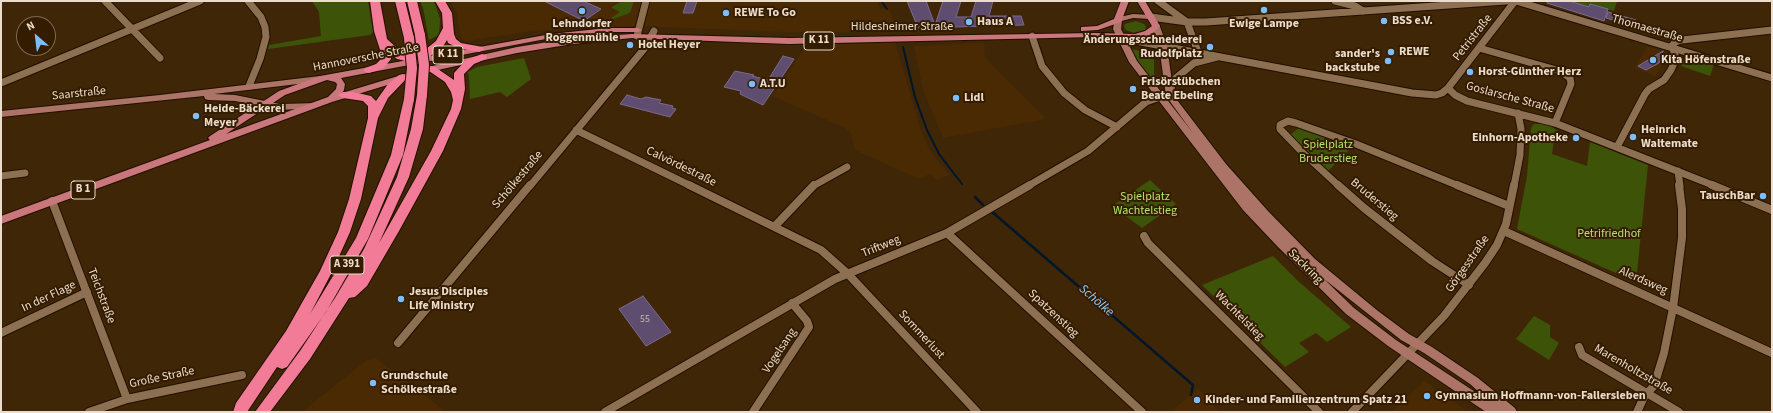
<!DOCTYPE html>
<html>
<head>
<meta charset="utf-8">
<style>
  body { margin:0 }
  #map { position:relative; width:1773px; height:413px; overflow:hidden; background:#3f2607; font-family:"Source Sans 3",sans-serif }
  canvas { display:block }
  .frame { position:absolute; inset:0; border:2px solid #ecdccb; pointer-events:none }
  .north { position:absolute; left:16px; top:16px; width:40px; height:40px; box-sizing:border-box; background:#341c00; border:1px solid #7e6951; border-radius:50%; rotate:332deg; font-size:11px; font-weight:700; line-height:16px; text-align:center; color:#ecdccb }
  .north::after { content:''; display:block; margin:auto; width:14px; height:18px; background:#7cbef9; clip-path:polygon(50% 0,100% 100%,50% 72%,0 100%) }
</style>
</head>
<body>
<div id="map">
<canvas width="1773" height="413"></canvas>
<div class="frame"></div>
<div class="north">N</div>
</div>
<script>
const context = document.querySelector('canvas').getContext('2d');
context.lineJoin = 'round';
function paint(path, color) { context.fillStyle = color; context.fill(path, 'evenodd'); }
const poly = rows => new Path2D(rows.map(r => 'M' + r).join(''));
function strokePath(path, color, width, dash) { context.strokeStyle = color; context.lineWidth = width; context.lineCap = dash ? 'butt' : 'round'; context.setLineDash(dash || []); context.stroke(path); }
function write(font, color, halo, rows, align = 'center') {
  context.font = font + ' "Source Sans 3",sans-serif'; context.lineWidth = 4; context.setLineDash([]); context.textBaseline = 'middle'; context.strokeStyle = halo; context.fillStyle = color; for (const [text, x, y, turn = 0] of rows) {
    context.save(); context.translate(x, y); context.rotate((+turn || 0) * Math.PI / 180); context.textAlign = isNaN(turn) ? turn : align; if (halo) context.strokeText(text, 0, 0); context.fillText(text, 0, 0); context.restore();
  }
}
paint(poly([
  [451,1,877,1,880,9,889,9,898,30,855,32,788,32,635,26,538,30,467,41,461,39,457,14],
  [895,42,921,130,930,151,950,175,936,180,930,174,919,179,855,150,851,133,845,128,772,96,807,45],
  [984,43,985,57,1046,119,943,138,923,90,914,46],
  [1647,46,1662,51,1667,56,1660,70,1655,76,1635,68],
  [376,358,446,412,304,412,309,406,367,360],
  [1424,381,1468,412,1392,412],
  [1198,388,1221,412,1171,412]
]), '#492a03');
paint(poly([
  [312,1,368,1,373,32,370,35,268,49,269,45,321,36,319,12],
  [420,1,434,1,440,19,439,35,429,40,423,8],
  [622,1,634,1,630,13,613,19,611,18,620,12,612,8,612,7],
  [1569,1,1617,1,1614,11,1590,4,1588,11],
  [1136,21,1144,24,1146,27,1145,30,1134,33,1126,30,1124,26,1125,24],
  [1130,49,1154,53,1154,73,1158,86,1156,87,1152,82],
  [1686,55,1714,64,1710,76,1681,66],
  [524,58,531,79,507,97,500,92,470,99,469,75,467,72,477,67],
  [1534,124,1544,124,1552,127,1559,132,1559,135,1554,140,1552,154,1587,166,1590,142,1648,165,1636,282,1517,229,1527,176,1531,128],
  [1299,128,1352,147,1328,171,1290,135],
  [1150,180,1176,204,1142,228,1112,206],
  [1273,256,1298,281,1351,327,1327,342,1316,333,1299,343,1309,352,1285,367,1202,285],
  [1534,316,1550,325,1550,337,1559,343,1549,360,1516,339]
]), '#3d5408');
strokePath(poly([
  [881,1,887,9],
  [903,47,915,97,927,130,939,154,962,184]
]), '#00162a', 2);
strokePath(poly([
  [975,197,983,205],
  [991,211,1193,385,1191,395]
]), '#00162a', 2.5);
const building = poly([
  [544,1,583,1,601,9,584,21,544,1],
  [687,1,697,1,693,13,683,13,687,1],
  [907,1,926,1,935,25,943,1,961,1,956,17,971,17,976,1,993,1,989,16,1021,16,1024,25,918,28,907,1],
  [1547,1,1569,1,1589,7,1590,4,1608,9,1604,21,1547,3,1547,1],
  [1608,12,1636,20,1635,27,1606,18,1608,12],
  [1663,51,1659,63,1646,70,1638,66,1663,51],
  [783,56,794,59,763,105,740,94,741,91,724,87,735,71,754,75,752,76,768,80,783,56],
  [627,95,641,99,646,97,661,100,659,103,673,106,672,108,676,109,670,117,620,104,627,95],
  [643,296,671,332,646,346,619,309,643,296]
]);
paint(building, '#5e4d6f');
strokePath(building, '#7c6a8e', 1);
const streetFar1 = poly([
  [105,1,160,58],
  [248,1,261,17,265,27,266,37,260,59,249,86],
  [1158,1,1187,22,1198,52],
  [1335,1,1355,6,1363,11],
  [1516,1,1772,78],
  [1151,17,1187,22,1206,22,1506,1],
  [1118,35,1125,39,1412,93,1436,95,1442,93,1448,88,1515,1],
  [637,36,646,1],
  [1032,36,1042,66,1064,93,1085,110,1117,127],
  [1672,46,1675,42,1682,40,1772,30],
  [1479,48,1560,71,1570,78,1571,84,1555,123],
  [1,83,200,1],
  [1448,88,1455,95,1467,101,1555,123,1715,186],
  [1170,94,1172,84,1176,78,1194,63,1217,57],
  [576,130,691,186],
  [1617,147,1645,94,1649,89,1664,80,1671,70,1676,58,1672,46],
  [1678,171,1680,186],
  [1,176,25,173],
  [530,186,644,49,654,31],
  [813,186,847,167],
  [1028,186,1088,151,1146,102,1160,97],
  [1339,186,1303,153,1280,129,1280,125,1288,121,1296,123,1356,144,1459,186],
  [1514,186,1520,155,1521,129,1518,113]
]);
const street = poly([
  [689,185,821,250,848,274,977,412],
  [1338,185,1364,208,1432,261,1469,285],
  [1457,185,1509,206],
  [1712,185,1772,210],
  [52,201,127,399],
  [775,226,814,185],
  [1504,231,1772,353],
  [947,233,1142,412],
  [1144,236,1148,243,1319,412],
  [1,333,87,292],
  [398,343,530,185],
  [1579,347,1582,355,1679,412],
  [89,412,127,399,242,375],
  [605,412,835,279,947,233,1030,185],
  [753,412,809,327,807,321,792,303],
  [1352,412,1444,316,1485,263,1497,245,1506,224,1514,185],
  [1637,412,1645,395,1654,386,1664,353,1673,308,1682,238,1682,209,1679,185]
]);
const secondary = poly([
  [1133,14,1151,15,1155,17,1151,19,1133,18,1122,21,1121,29,1137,61,1193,133,1166,96,1159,46,1152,26,1153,24,1159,24,1167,46,1174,96,1226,164,1268,211,1315,259,1378,311,1409,334,1432,347,1478,378,1515,408,1517,412,1486,412,1388,346,1346,314,1278,247,1243,210,1129,62,1113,29,1115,18,1133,14],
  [1324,279,1401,340,1424,353,1470,384,1489,401,1396,340,1354,308,1324,279],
  [320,76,323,77,324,79,323,81,214,94,235,95,280,104,317,103,319,105,317,107,314,108,280,110,235,101,208,100,205,99,204,96,1,117,1,111,160,95,320,76]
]);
const primary = poly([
  [1121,1,1129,1,1121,22,1098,30,1081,31,1081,27,1097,26,1114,19,1121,1],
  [1137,1,1145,1,1160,26,1151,35,1135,38,1095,37,789,44,632,38,573,44,517,53,433,71,332,102,1,224,1,216,210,140,208,138,210,136,279,91,320,76,551,34,607,28,638,28,642,30,638,32,607,32,551,38,341,78,345,84,344,90,342,93,428,67,517,47,573,38,632,34,789,38,1095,33,1135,34,1145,31,1152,26,1137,1],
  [327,80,335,82,337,84,336,89,328,97,226,134,285,95,327,80]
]);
const highway = poly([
  [370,1,380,1,387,39,405,55,416,57,436,41,443,28,442,13,435,1,445,1,452,13,454,34,456,39,461,43,483,47,484,49,479,52,458,48,448,43,447,40,444,45,422,63,418,64,397,59,391,54,391,59,384,68,369,73,365,72,364,70,365,68,376,64,381,59,381,53,374,31,370,1],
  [395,1,405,1,414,38,413,40,405,40,404,38,395,1],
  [407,1,417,1,425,35,424,37,416,37,415,35,407,1],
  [482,54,486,55,487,57,486,59,474,64,464,74,465,89,461,109,443,151,399,231,367,286,355,297,349,298,310,359,270,412,255,412,300,351,335,298,364,249,397,177,411,129,417,95,422,92,427,95,423,129,409,177,379,243,431,151,451,109,453,100,451,92,445,82,426,69,431,66,435,67,454,80,454,73,466,60,482,54],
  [403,74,408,77,388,98,378,118,361,199,350,232,332,272,310,314,356,238,391,155,404,99,409,96,413,97,414,99,403,155,368,239,326,312,287,367,282,369,277,367,247,412,233,412,236,403,286,331,320,271,338,232,349,199,368,118,368,106,363,101,343,98,338,95,343,92,353,92,371,96,376,101,388,84,399,75,403,74]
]);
strokePath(streetFar1, '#220f00', 9);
strokePath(street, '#220f00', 10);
strokePath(secondary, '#220f00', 2);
strokePath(primary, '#220f00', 2);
strokePath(highway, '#220f00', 2);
strokePath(streetFar1, '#8d7051', 7);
strokePath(street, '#8d7051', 8);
paint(secondary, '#ab7466');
paint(primary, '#ca777b');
paint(highway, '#f27c97');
const highwayBridge = poly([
  [420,35,424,65,422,95],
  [409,38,412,68,409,99]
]);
strokePath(highwayBridge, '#220f00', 12, []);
strokePath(highwayBridge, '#f27c97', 10);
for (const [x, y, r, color] of [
  [1264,10,4,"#7cbef9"],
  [582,11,4,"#7cbef9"],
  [726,13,4,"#7cbef9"],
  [1384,21,4,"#7cbef9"],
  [969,22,4,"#7cbef9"],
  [630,45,4,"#7cbef9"],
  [1210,47,4,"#7cbef9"],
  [1391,52,4,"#7cbef9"],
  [1653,60,4,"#7cbef9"],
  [1388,61,4,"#7cbef9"],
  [1470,72,4,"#7cbef9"],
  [752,84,4,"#7cbef9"],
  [1133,89,4,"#7cbef9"],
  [956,98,4,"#7cbef9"],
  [196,116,4,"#7cbef9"],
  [1633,137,4,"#7cbef9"],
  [1576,138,4,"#7cbef9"],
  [1763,196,4,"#7cbef9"],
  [401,299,4,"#7cbef9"],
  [373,383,4,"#7cbef9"],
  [1427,396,4,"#7cbef9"],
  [1197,400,4,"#7cbef9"]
]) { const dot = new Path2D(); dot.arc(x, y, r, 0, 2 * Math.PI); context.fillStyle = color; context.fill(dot); strokePath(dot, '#341c00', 1.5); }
write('10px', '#c8b8b4', null, [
  ["55",645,320]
]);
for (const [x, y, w] of [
  [819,41,30],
  [448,55,30],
  [83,190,24],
  [347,265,34]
]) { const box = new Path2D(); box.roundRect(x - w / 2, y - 9, w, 18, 3); context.fillStyle = '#341c00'; context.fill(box); strokePath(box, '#ecdccb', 1); }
write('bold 11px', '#ecdccb', null, [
  ["K 11",819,41],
  ["K 11",448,55],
  ["B 1",83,190],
  ["A 391",347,265]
]);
write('bold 12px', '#ecdccb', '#341c00', [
  ["REWE To Go",734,13],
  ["BSS e.V.",1392,21],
  ["Haus A",977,22],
  ["Lehndorfer",582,24,"center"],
  ["Roggenmühle",582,38,"center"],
  ["Ewige Lampe",1264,24,"center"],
  ["Änderungsschneiderei",1202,40,"right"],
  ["Rudolfplatz",1202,54,"right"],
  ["Hotel Heyer",638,45],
  ["REWE",1399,52],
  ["sander's",1380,54,"right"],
  ["backstube",1380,68,"right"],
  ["Kita Höfenstraße",1661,60],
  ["Horst-Günther Herz",1478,72],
  ["Frisörstübchen",1141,82],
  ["Beate Ebeling",1141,96],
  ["A.T.U",760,84],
  ["Lidl",964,98],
  ["Heide-Bäckerei",204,109],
  ["Meyer",204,123],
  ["Heinrich",1641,130],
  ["Waltemate",1641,144],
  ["Einhorn-Apotheke",1568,138,"right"],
  ["TauschBar",1755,196,"right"],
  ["Jesus Disciples",409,292],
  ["Life Ministry",409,306],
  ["Grundschule",381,376],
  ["Schölkestraße",381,390],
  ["Gymnasium Hoffmann-von-Fallersleben",1435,396],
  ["Kinder- und Familienzentrum Spatz 21",1205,400]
], 'left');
write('12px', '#ecdccb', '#341c00', [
  ["Hildesheimer Straße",902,27],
  ["Thomaestraße",1647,29,16],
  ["Petristraße",1473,38,-52],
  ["Hannoversche Straße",366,58,-11],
  ["Saarstraße",79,94,-6],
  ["Goslarsche Straße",1510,98,15],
  ["Calvördestraße",681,167,26],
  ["Schölkestraße",518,180,-50],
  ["Bruderstieg",1374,200,40],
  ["Triftweg",881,247,-22],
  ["Görgesstraße",1468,264,-55],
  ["Sackring",1305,267,45],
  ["Alerdsweg",1643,281,24],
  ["Teichstraße",101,296,69],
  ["In der Flage",49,297,-25],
  ["Spatzenstieg",1053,314,43],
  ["Wachtelstieg",1239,316,45],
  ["Sommerlust",921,335,47],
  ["Vogelsang",780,351,-56],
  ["Marenholtzstraße",1633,370,30],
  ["Große Straße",162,378,-12]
]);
write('12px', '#b4e16a', '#341c00', [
  ["Spielplatz",1328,145],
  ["Bruderstieg",1328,159],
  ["Spielplatz",1145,197],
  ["Wachtelstieg",1145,211],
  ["Petrifriedhof",1609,234]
]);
write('italic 13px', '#8fc8fb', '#341c00', [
  ["Schölke",1096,301,41]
]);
</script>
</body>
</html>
